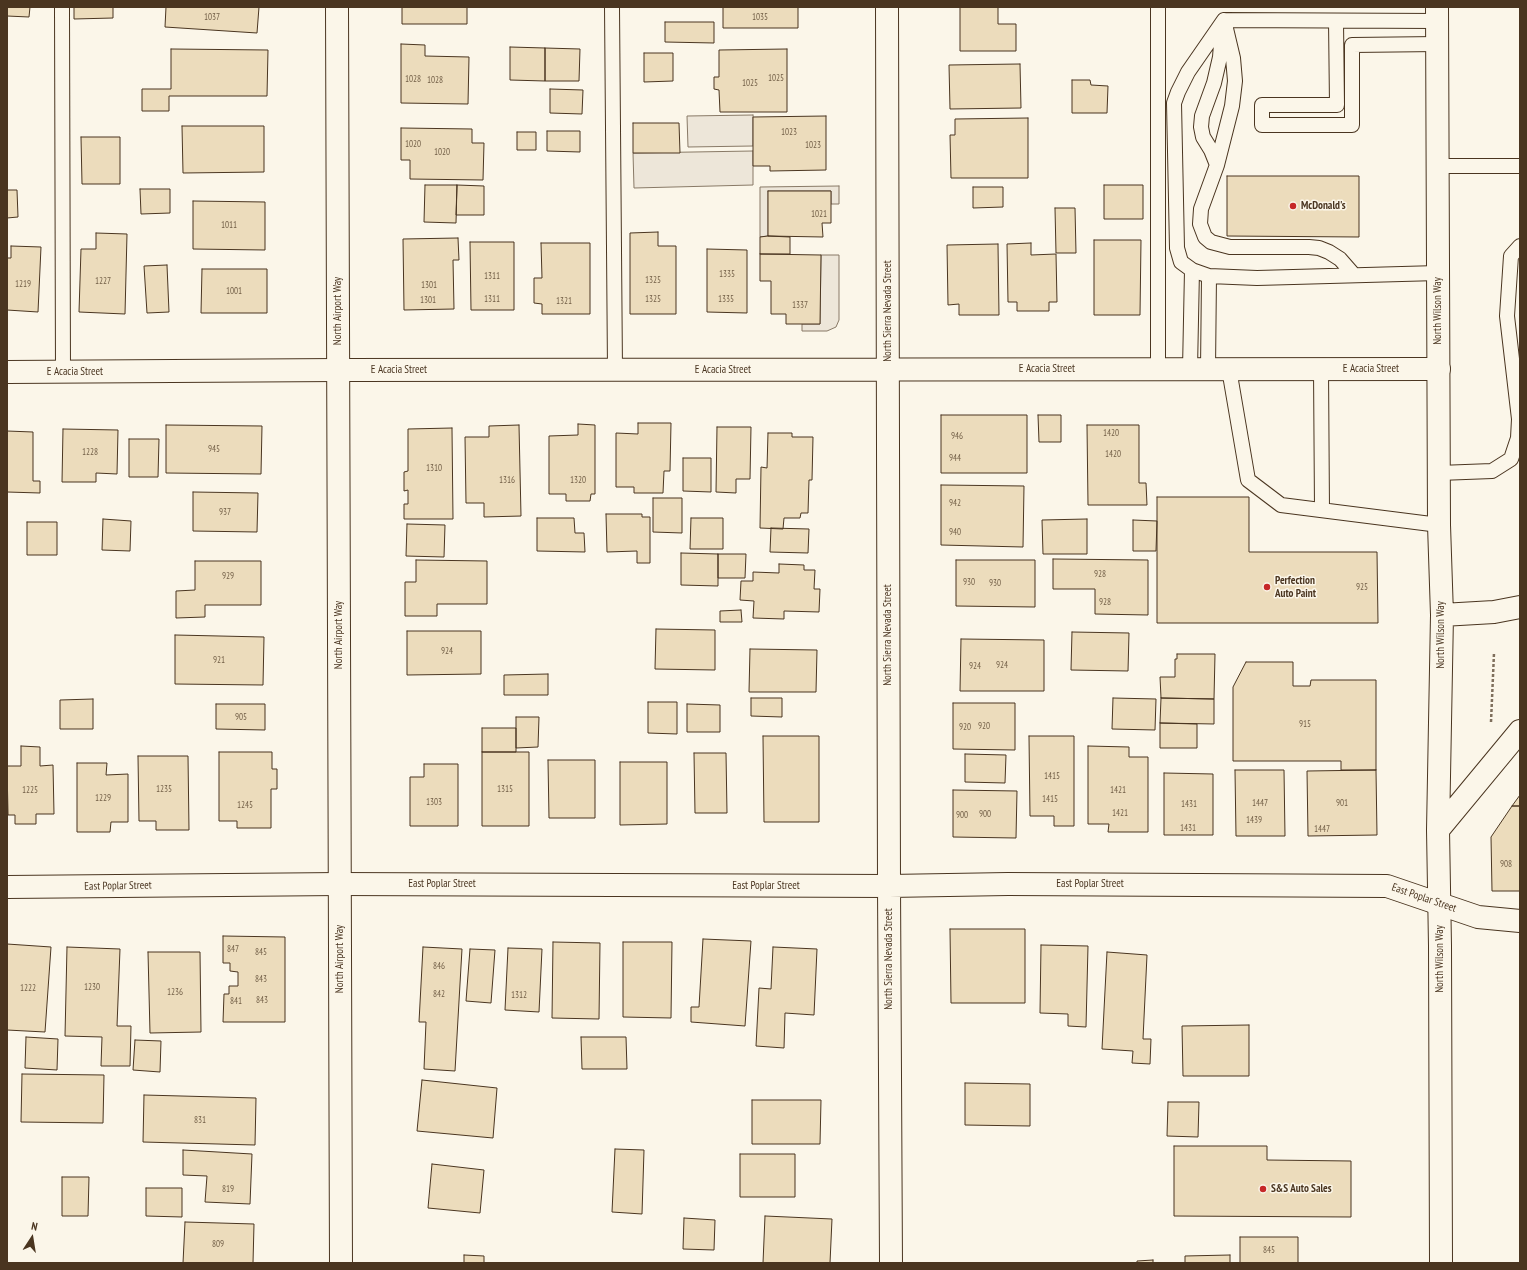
<!DOCTYPE html>
<html>
<head>
<meta charset="utf-8">
<style>
  body { margin:0 }
  #map { position:relative; width:1527px; height:1270px; overflow:hidden; background:#fbf6e9; font-family:"PT Sans Narrow",sans-serif }
  canvas { display:block }
  .frame { position:absolute; inset:0; border:8px solid #4a3520; pointer-events:none }
  .north { position:absolute; left:12px; top:1218px; width:40px; height:40px; -webkit-text-stroke:3px #fbf6e9; paint-order:stroke; rotate:12deg; font-size:11px; font-weight:700; line-height:16px; text-align:center; color:#4a3520 }
  .north::after { content:''; display:block; margin:auto; width:14px; height:18px; background:#4a3520; clip-path:polygon(50% 0,100% 100%,50% 72%,0 100%) }
</style>
</head>
<body>
<div id="map">
<canvas width="1527" height="1270"></canvas>
<div class="frame"></div>
<div class="north">N</div>
</div>
<script>
const context = document.querySelector('canvas').getContext('2d');
context.lineJoin = 'round';
function paint(path, color) { context.fillStyle = color; context.fill(path, 'evenodd'); }
const poly = rows => new Path2D(rows.map(r => 'M' + r).join(''));
function strokePath(path, color, width, dash) { context.strokeStyle = color; context.lineWidth = width; context.lineCap = dash ? 'butt' : 'round'; context.setLineDash(dash || []); context.stroke(path); }
function write(font, color, halo, rows, align = 'center') {
  context.font = font + ' "PT Sans Narrow",sans-serif'; context.lineWidth = 3; context.setLineDash([]); context.textBaseline = 'middle'; context.strokeStyle = halo; context.fillStyle = color; for (const [text, x, y, turn = 0] of rows) {
    context.save(); context.translate(x, y); context.rotate((+turn || 0) * Math.PI / 180); context.textAlign = isNaN(turn) ? turn : align; if (halo) context.strokeText(text, 0, 0); context.fillText(text, 0, 0); context.restore();
  }
}
const green = poly([
  [753,115,753,146,688,147,687,116,753,115],
  [753,151,753,185,634,188,633,153,753,151],
  [839,186,839,204,831,204,831,191,768,191,768,236,760,237,760,187,839,186],
  [821,255,839,255,839,320,836,327,827,331,802,331,802,324,820,324,821,255]
]);
paint(green, '#ede6d9');
strokePath(green, '#887966', 1);
const building = poly([
  [7,7,30,7,29,17,7,16,7,7],
  [74,7,113,7,113,18,74,19,74,7],
  [166,7,259,7,257,33,165,27,166,7],
  [402,7,467,7,467,24,402,24,402,7],
  [723,7,798,7,798,28,723,28,723,7],
  [960,7,998,7,998,24,1016,24,1016,51,960,51,960,7],
  [665,22,714,22,714,43,665,42,665,22],
  [401,44,425,45,425,56,469,57,468,104,401,103,401,44],
  [510,47,545,48,545,81,510,80,510,47],
  [545,48,580,49,579,81,545,81,545,48],
  [171,49,268,50,267,96,169,96,169,111,142,111,142,89,171,89,171,49],
  [787,49,787,112,720,112,719,90,714,89,714,77,719,77,719,50,787,49],
  [644,53,673,53,673,81,644,82,644,53],
  [1020,64,1021,108,950,109,949,65,1020,64],
  [1072,80,1090,80,1091,85,1108,86,1107,113,1072,113,1072,80],
  [550,89,583,90,582,114,550,113,550,89],
  [826,116,826,170,770,171,770,166,753,166,753,117,826,116],
  [1028,118,1028,178,951,178,950,135,955,135,955,119,1028,118],
  [633,123,679,123,680,153,633,153,633,123],
  [182,126,264,126,264,172,183,173,182,126],
  [401,128,472,129,472,143,484,143,483,180,410,179,410,160,401,160,401,128],
  [547,131,580,131,580,152,547,151,547,131],
  [517,132,536,132,536,150,517,150,517,132],
  [81,137,120,137,120,184,82,184,81,137],
  [1227,176,1359,176,1359,237,1227,236,1227,176],
  [425,185,457,185,456,223,424,222,425,185],
  [457,185,484,186,484,215,456,215,457,185],
  [1104,185,1143,185,1143,219,1104,219,1104,185],
  [973,187,1003,187,1003,207,973,208,973,187],
  [140,189,170,189,170,213,141,214,140,189],
  [7,190,17,190,18,217,7,218,7,190],
  [768,191,831,191,831,223,822,223,823,237,768,236,768,191],
  [193,201,265,202,265,250,193,249,193,201],
  [1055,208,1075,208,1076,253,1056,253,1055,208],
  [658,232,658,246,676,246,676,314,630,314,630,233,658,232],
  [96,233,127,234,125,314,79,312,81,249,96,249,96,233],
  [768,236,790,237,790,254,760,254,760,237,768,236],
  [458,238,459,260,453,260,454,309,404,310,403,239,458,238],
  [1094,240,1141,240,1140,315,1094,315,1094,240],
  [470,242,514,242,514,310,471,310,470,242],
  [541,243,590,243,590,314,542,314,542,304,534,303,534,278,542,278,541,243],
  [1031,243,1031,255,1056,254,1057,302,1049,302,1049,311,1017,311,1017,302,1008,302,1007,244,1031,243],
  [998,244,999,315,959,315,959,304,948,305,947,245,998,244],
  [11,246,41,247,38,312,7,310,7,258,11,258,11,246],
  [707,249,747,250,747,313,707,312,707,249],
  [760,254,821,255,820,324,786,324,786,314,771,314,771,281,760,281,760,254],
  [167,265,169,312,147,313,144,266,167,265],
  [202,269,267,269,267,313,201,313,202,269],
  [941,415,1027,415,1027,473,941,473,941,415],
  [1038,415,1061,415,1061,442,1039,442,1038,415],
  [638,423,671,423,670,471,664,471,663,493,634,493,634,487,616,487,616,433,638,434,638,423],
  [578,424,595,425,595,494,591,494,590,501,566,501,566,494,549,494,549,436,578,435,578,424],
  [166,425,262,426,261,474,166,473,166,425],
  [519,425,521,516,484,517,484,503,466,503,465,437,489,437,489,426,519,425],
  [1087,425,1139,425,1139,483,1146,483,1147,505,1088,505,1087,425],
  [717,427,751,427,750,479,736,479,736,493,716,492,717,427],
  [452,428,453,519,404,519,404,504,408,504,408,490,404,491,404,472,408,471,408,429,452,428],
  [63,429,118,430,117,474,96,473,96,482,62,482,63,429],
  [7,431,33,432,33,481,40,481,40,493,7,492,7,431],
  [768,433,792,433,792,437,813,437,812,480,809,480,808,513,801,513,800,518,784,518,783,529,760,528,761,467,767,468,768,433],
  [129,439,159,439,158,477,129,477,129,439],
  [683,458,711,458,711,492,683,491,683,458],
  [941,485,1024,486,1023,547,941,545,941,485],
  [193,492,258,493,257,532,193,531,193,492],
  [1157,497,1249,497,1249,552,1377,552,1378,623,1157,623,1157,497],
  [653,498,682,498,682,533,653,532,653,498],
  [606,514,642,514,642,517,650,517,650,563,637,563,637,551,607,552,606,514],
  [537,518,574,518,575,533,584,533,585,552,537,551,537,518],
  [691,518,723,518,723,549,690,549,691,518],
  [103,519,131,521,130,551,102,550,103,519],
  [1087,519,1087,554,1043,554,1042,520,1087,519],
  [1133,520,1157,521,1156,551,1133,551,1133,520],
  [27,522,57,522,57,555,27,555,27,522],
  [407,524,445,525,444,557,406,556,407,524],
  [771,528,809,529,808,553,770,552,771,528],
  [681,553,718,554,718,586,681,585,681,553],
  [718,554,746,554,745,578,718,578,718,554],
  [1053,559,1148,560,1148,615,1095,614,1095,589,1053,589,1053,559],
  [416,560,487,561,487,604,437,604,437,616,405,616,405,582,416,582,416,560],
  [956,560,1035,560,1035,607,956,606,956,560],
  [195,561,261,561,261,605,205,605,205,617,176,618,176,591,195,590,195,561],
  [779,564,804,565,804,570,815,570,814,589,820,589,819,612,784,611,784,619,753,618,754,601,740,600,741,581,753,581,753,572,779,573,779,564],
  [741,610,742,622,720,622,720,611,741,610],
  [656,629,715,630,715,670,655,669,656,629],
  [407,631,481,631,481,674,407,675,407,631],
  [1072,632,1129,633,1128,671,1071,670,1072,632],
  [175,635,264,637,263,685,175,684,175,635],
  [961,639,1044,640,1044,691,960,691,961,639],
  [750,649,817,650,816,692,749,692,750,649],
  [1177,654,1215,654,1214,699,1161,698,1160,677,1175,677,1175,659,1177,659,1177,654],
  [1246,662,1293,662,1293,686,1310,686,1311,680,1376,680,1376,770,1341,770,1341,761,1233,761,1233,687,1246,662],
  [548,674,548,695,504,695,504,675,548,674],
  [751,698,782,698,782,717,751,716,751,698],
  [1113,698,1156,699,1155,730,1112,729,1113,698],
  [1161,698,1214,699,1214,724,1160,723,1161,698],
  [93,699,93,729,60,729,60,700,93,699],
  [648,702,677,702,677,734,648,733,648,702],
  [953,703,1015,703,1015,750,953,749,953,703],
  [216,704,265,704,265,730,216,729,216,704],
  [687,704,720,705,720,732,687,732,687,704],
  [516,717,539,717,538,747,516,748,516,717],
  [1160,723,1197,724,1197,748,1160,748,1160,723],
  [482,728,516,728,516,752,482,752,482,728],
  [763,736,819,736,819,822,764,822,763,736],
  [1029,736,1074,736,1074,826,1054,826,1054,816,1030,816,1029,736],
  [21,746,40,747,40,766,53,765,54,814,36,814,36,824,15,824,15,815,8,815,7,766,21,766,21,746],
  [1088,746,1129,747,1129,757,1148,757,1148,832,1108,832,1109,824,1088,824,1088,746],
  [219,752,272,752,272,769,277,769,277,789,271,789,271,828,237,828,237,821,219,821,219,752],
  [482,752,529,752,529,826,482,826,482,752],
  [694,753,726,753,727,813,695,813,694,753],
  [965,754,1006,755,1005,783,965,782,965,754],
  [138,756,188,756,189,830,156,830,156,821,139,821,138,756],
  [548,760,595,760,595,818,549,818,548,760],
  [620,762,667,762,667,824,620,825,620,762],
  [77,763,107,763,106,775,128,774,128,822,111,822,110,832,77,832,77,763],
  [424,764,458,764,458,826,410,826,410,777,424,777,424,764],
  [1235,770,1284,770,1285,836,1236,836,1235,770],
  [1376,770,1377,835,1308,836,1307,771,1376,770],
  [1164,773,1213,774,1213,835,1164,835,1164,773],
  [953,790,1017,791,1016,838,953,837,953,790],
  [1520,795,1520,806,1512,806,1520,795],
  [1512,806,1520,806,1520,891,1492,891,1491,837,1512,806],
  [950,929,1025,929,1025,1003,951,1003,950,929],
  [223,936,285,937,285,1022,223,1022,224,994,229,994,229,986,238,986,238,972,230,971,230,963,223,963,223,936],
  [703,939,751,941,745,1026,691,1022,691,1007,699,1007,703,939],
  [553,942,600,943,599,1019,552,1018,553,942],
  [623,942,672,942,671,1018,623,1017,623,942],
  [7,944,51,947,45,1032,7,1030,7,944],
  [1041,945,1088,946,1086,1027,1068,1026,1068,1014,1040,1013,1041,945],
  [67,947,120,949,117,1026,131,1026,130,1066,101,1066,102,1037,65,1036,67,947],
  [423,947,462,949,455,1071,424,1069,426,1022,419,1022,423,947],
  [773,947,817,949,814,1015,785,1013,784,1048,756,1046,759,988,771,989,773,947],
  [508,948,542,949,539,1012,505,1010,508,948],
  [470,949,495,950,491,1003,466,1001,470,949],
  [148,952,200,952,201,1032,150,1033,148,952],
  [1107,952,1147,955,1143,1039,1151,1039,1150,1064,1132,1063,1133,1051,1102,1049,1107,952],
  [1249,1025,1249,1076,1183,1076,1182,1026,1249,1025],
  [26,1037,58,1039,57,1070,25,1068,26,1037],
  [581,1037,626,1037,627,1069,582,1069,581,1037],
  [135,1040,161,1041,160,1072,133,1070,135,1040],
  [22,1074,104,1075,103,1123,21,1122,22,1074],
  [422,1080,497,1088,493,1138,417,1131,422,1080],
  [965,1083,1030,1084,1030,1126,965,1125,965,1083],
  [144,1095,256,1098,255,1145,143,1142,144,1095],
  [752,1100,821,1100,820,1144,752,1144,752,1100],
  [1168,1102,1199,1102,1198,1137,1167,1136,1168,1102],
  [1174,1146,1267,1146,1267,1160,1351,1161,1351,1217,1174,1216,1174,1146],
  [615,1149,644,1150,642,1214,612,1212,615,1149],
  [183,1150,252,1154,250,1204,205,1202,207,1176,183,1175,183,1150],
  [740,1154,795,1154,795,1197,740,1197,740,1154],
  [432,1164,484,1170,480,1213,428,1208,432,1164],
  [62,1177,89,1177,88,1216,62,1216,62,1177],
  [146,1188,182,1188,182,1217,146,1216,146,1188],
  [765,1216,832,1219,830,1263,763,1263,765,1216],
  [684,1218,715,1220,714,1250,683,1249,684,1218],
  [185,1222,254,1224,253,1263,183,1263,185,1222],
  [1240,1237,1298,1237,1298,1263,1240,1263,1240,1237],
  [464,1255,484,1256,484,1263,464,1263,464,1255],
  [1230,1255,1230,1263,1185,1263,1185,1256,1230,1255],
  [1153,1260,1153,1263,1137,1263,1137,1261,1153,1260]
]);
paint(building, '#ecdcbc');
strokePath(building, '#4a3520', 1);
const service = poly([
  [62,7,63,372],
  [612,7,615,370],
  [1224,20,1188,72,1178,92,1174,103,1177,248,1181,262,1192,270,1209,276,1257,278,1438,273],
  [1224,20,1233,58,1235,81,1232,106,1217,165,1201,209,1200,224,1205,237,1211,242,1230,247,1309,247,1319,248,1329,252,1340,259,1354,275],
  [1224,20,1437,21],
  [1336,21,1337,105,1262,105,1262,125,1352,125,1352,45,1438,44],
  [1217,165,1211,150,1203,137,1201,127,1202,116,1214,83,1220,57,1222,31],
  [1438,166,1520,166],
  [1158,369,1158,7],
  [1190,369,1192,270],
  [1208,369,1209,276],
  [1229,369,1248,480,1281,505,1439,525],
  [1321,369,1322,510],
  [1439,473,1492,471,1511,459,1518,438,1519,419,1507,316,1511,256,1520,246]
]);
const minor = poly([
  [887,7,889,886,891,1263],
  [7,372,338,370,1439,369],
  [7,887,339,884,889,886,1008,884,1387,886,1478,917,1520,921]
]);
const secondary = poly([
  [337,7,341,1263],
  [1437,7,1439,525,1442,615,1438,830,1440,946,1441,1263],
  [1442,615,1494,612,1520,607],
  [1438,830,1520,731]
]);
strokePath(service, '#4a3520', 16);
strokePath(minor, '#4a3520', 24);
strokePath(secondary, '#4a3520', 24);
strokePath(poly([
  [1491,722,1494,653]
]), '#7f6f5c', 2.5, [3, 2]);
strokePath(service, '#fbf6e9', 14);
strokePath(minor, '#fbf6e9', 22);
strokePath(secondary, '#fbf6e9', 22);
for (const [x, y, r, color] of [
  [1293,206,4,"#c62828"],
  [1267,587,4,"#c62828"],
  [1263,1189,4,"#c62828"]
]) { const dot = new Path2D(); dot.arc(x, y, r, 0, 2 * Math.PI); context.fillStyle = color; context.fill(dot); strokePath(dot, '#fbf6e9', 1.5); }
write('9px', '#725f47', null, [
  ["1037",212,17],
  ["1035",760,17],
  ["1025",776,78],
  ["1028",413,79],
  ["1028",435,80],
  ["1025",750,83],
  ["1023",789,132],
  ["1020",413,144],
  ["1023",813,145],
  ["1020",442,152],
  ["1021",819,214],
  ["1011",229,225],
  ["1335",727,274],
  ["1311",492,276],
  ["1325",653,280],
  ["1227",103,281],
  ["1219",23,284],
  ["1301",429,285],
  ["1001",234,291],
  ["1311",492,299],
  ["1325",653,299],
  ["1335",726,299],
  ["1301",428,300],
  ["1321",564,301],
  ["1337",800,305],
  ["1420",1111,433],
  ["946",957,436],
  ["945",214,449],
  ["1228",90,452],
  ["1420",1113,454],
  ["944",955,458],
  ["1310",434,468],
  ["1316",507,480],
  ["1320",578,480],
  ["942",955,503],
  ["937",225,512],
  ["940",955,532],
  ["928",1100,574],
  ["929",228,576],
  ["930",969,582],
  ["930",995,583],
  ["925",1362,587],
  ["928",1105,602],
  ["924",447,651],
  ["921",219,660],
  ["924",1002,665],
  ["924",975,666],
  ["905",241,717],
  ["915",1305,724],
  ["920",984,726],
  ["920",965,727],
  ["1415",1052,776],
  ["1235",164,789],
  ["1315",505,789],
  ["1225",30,790],
  ["1421",1118,790],
  ["1229",103,798],
  ["1415",1050,799],
  ["1303",434,802],
  ["1447",1260,803],
  ["901",1342,803],
  ["1431",1189,804],
  ["1245",245,805],
  ["1421",1120,813],
  ["900",985,814],
  ["900",962,815],
  ["1439",1254,820],
  ["1431",1188,828],
  ["1447",1322,829],
  ["908",1506,864],
  ["847",233,949],
  ["845",261,952],
  ["846",439,966],
  ["843",261,979],
  ["1230",92,987],
  ["1222",28,988],
  ["1236",175,992],
  ["842",439,994],
  ["1312",519,995],
  ["843",262,1000],
  ["841",236,1001],
  ["831",200,1120],
  ["819",228,1189],
  ["809",218,1244],
  ["845",1269,1250]
]);
write('bold 11px', '#4a3520', '#fbf6e9', [
  ["McDonald's",1301,206],
  ["Perfection",1275,581],
  ["Auto Paint",1275,594],
  ["S&S Auto Sales",1271,1189]
], 'left');
write('11px', '#4a3520', '#fbf6e9', [
  ["North Airport Way",338,311,-90],
  ["North Sierra Nevada Street",888,311,-90],
  ["North Wilson Way",1438,311,-90],
  ["E Acacia Street",1047,369],
  ["E Acacia Street",1371,369],
  ["E Acacia Street",399,370],
  ["E Acacia Street",723,370],
  ["E Acacia Street",75,372],
  ["North Airport Way",339,635,-90],
  ["North Sierra Nevada Street",888,635,-90],
  ["North Wilson Way",1441,635,-90],
  ["East Poplar Street",442,884],
  ["East Poplar Street",1090,884],
  ["East Poplar Street",118,886,-1],
  ["East Poplar Street",766,886],
  ["East Poplar Street",1424,898,19],
  ["North Airport Way",340,959,-90],
  ["North Sierra Nevada Street",889,959,-90],
  ["North Wilson Way",1440,959,-90]
]);
</script>
</body>
</html>
